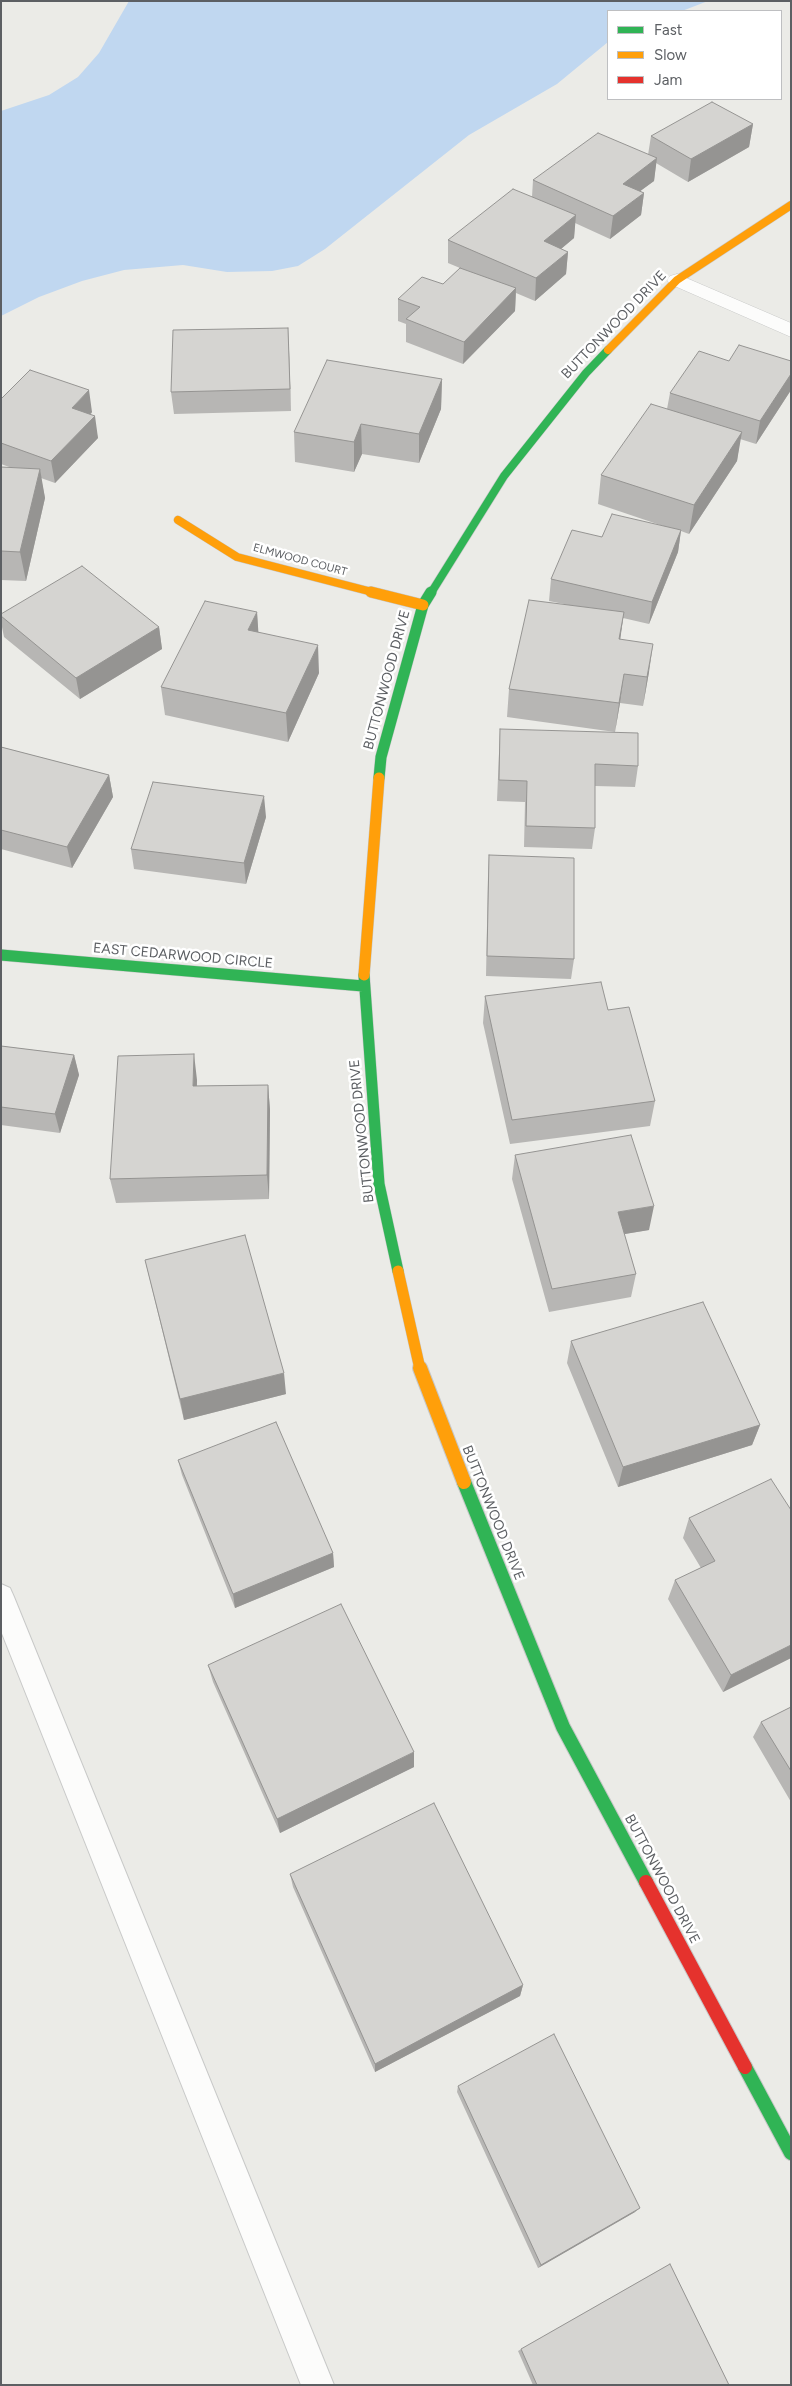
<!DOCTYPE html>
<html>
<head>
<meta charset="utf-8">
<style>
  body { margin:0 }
  #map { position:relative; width:792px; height:2386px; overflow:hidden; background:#ebebe7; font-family:Figtree,sans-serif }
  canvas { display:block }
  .frame { position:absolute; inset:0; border:2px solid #5c5f63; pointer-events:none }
  .legend { position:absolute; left:607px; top:10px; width:175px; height:90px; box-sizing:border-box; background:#fff; border:1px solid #bebfc1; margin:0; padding:6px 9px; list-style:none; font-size:15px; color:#5c5f63 }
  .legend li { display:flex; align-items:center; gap:10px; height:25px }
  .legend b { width:25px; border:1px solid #bebfc1 }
</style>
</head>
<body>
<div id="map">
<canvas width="792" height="2386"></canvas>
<div class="frame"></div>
<ul class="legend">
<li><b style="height:6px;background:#30b455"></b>Fast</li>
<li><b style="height:6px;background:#ff9f0a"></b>Slow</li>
<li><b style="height:6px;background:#e5322d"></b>Jam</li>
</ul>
</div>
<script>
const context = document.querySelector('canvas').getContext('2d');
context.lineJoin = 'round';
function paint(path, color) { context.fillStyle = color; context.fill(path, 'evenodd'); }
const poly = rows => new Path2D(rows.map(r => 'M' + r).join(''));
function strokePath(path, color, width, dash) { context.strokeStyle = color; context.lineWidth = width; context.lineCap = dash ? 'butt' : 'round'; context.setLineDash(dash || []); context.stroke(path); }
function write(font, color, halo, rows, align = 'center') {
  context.font = font + ' Figtree,sans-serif'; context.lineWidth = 5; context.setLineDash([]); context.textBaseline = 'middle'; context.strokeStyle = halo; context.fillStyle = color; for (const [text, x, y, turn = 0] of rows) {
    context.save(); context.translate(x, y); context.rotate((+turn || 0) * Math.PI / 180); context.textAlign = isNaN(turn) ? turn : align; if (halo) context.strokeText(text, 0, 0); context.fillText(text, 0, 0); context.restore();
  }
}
paint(poly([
  [129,1,708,1,682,11,608,11,608,42,557,84,469,135,325,249,298,266,272,271,227,272,183,265,124,270,82,281,39,297,1,316,1,111,49,95,78,77,99,53]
]), '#c0d7f0');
const lane = poly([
  [1,1584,10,1588,14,1597,334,2385,301,2385,1,1631,1,1584]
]);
const street = poly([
  [677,274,791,323,791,337,670,284,667,280,670,276,677,274]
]);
const fastFar2 = poly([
  [431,593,504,476,586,373,608,350]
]);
const fastFar1 = poly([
  [379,778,381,757,423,605,431,592],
  [1,955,363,986],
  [364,975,379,1184,398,1271]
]);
const fast = poly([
  [464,1482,563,1727,646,1882],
  [745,2067,791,2153]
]);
const slowFar2 = poly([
  [608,350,677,280,791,205],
  [178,520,237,557,376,593]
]);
const slowFar1 = poly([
  [371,592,423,605],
  [364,975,379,778],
  [398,1271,420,1369]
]);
const slow = poly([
  [420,1368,464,1482]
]);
const jam = poly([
  [646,1882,745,2067]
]);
strokePath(lane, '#c8c9c8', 2);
strokePath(street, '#c8c9c8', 1);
strokePath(fastFar2, '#c6c7c7', 9);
strokePath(fastFar1, '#c6c7c7', 12);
strokePath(fast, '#c6c7c7', 16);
strokePath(slowFar2, '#c6c7c7', 9);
strokePath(slowFar1, '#c6c7c7', 12);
strokePath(slow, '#c6c7c7', 16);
strokePath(jam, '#c6c7c7', 16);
paint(lane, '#fcfcfb');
paint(street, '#fcfcfb');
strokePath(fastFar2, '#30b455', 8);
strokePath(fastFar1, '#30b455', 11);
strokePath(fast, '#30b455', 14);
strokePath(slowFar2, '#ff9f0a', 8);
strokePath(slowFar1, '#ff9f0a', 11);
strokePath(slow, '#ff9f0a', 14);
strokePath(jam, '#e5322d', 14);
paint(poly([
  [753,124,749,147,688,182,656,163,654,181,640,191,644,193,641,215,610,239,575,223,574,238,561,249,568,252,566,274,535,301,516,293,515,311,463,364,406,342,406,324,398,321,398,299,443,284,460,268,448,263,448,240,532,197,533,180,648,155,651,136],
  [288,328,291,411,174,414,171,392],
  [729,361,791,361,791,390,756,444,740,439,737,461,689,534,681,531,678,552,649,624,623,618,620,639,649,672,643,706,620,703,615,732,507,717,509,689,564,604,549,601,551,579,602,537,663,526,598,504,601,475,667,409,670,393],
  [442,379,441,409,419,463,362,454,354,472,295,462,294,432],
  [1,399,92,412,91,414,98,438,55,483,41,478,45,498,26,581,1,580,1,467,12,468,1,464],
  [257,612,258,632,319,673,288,742,165,715,161,687],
  [1,614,159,627,162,649,80,699,4,637,1,622],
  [500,729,638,766,635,787,595,786,595,828,592,849,524,847,525,802,497,801],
  [1,747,109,775,113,797,72,868,1,849],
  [266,817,246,884,134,869,131,849],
  [489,855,574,959,571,979,486,976,488,876],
  [485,996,608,1010,655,1101,650,1126,510,1144,483,1023],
  [1,1046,74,1055,79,1075,60,1133,1,1125],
  [197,1080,197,1086,268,1085,270,1110,269,1199,116,1203,110,1179],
  [515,1155,649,1230,624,1234,636,1274,631,1297,549,1312,512,1179],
  [145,1260,286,1394,184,1420],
  [571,1341,760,1425,752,1445,618,1487,567,1363],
  [178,1460,333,1553,334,1567,235,1608,182,1475],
  [791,1510,791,1658,723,1692,668,1599,675,1580,701,1568,683,1538,689,1518],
  [208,1665,414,1767,280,1833,213,1682],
  [791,1707,791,1802,753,1737,761,1722],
  [290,1874,523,1985,520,1996,375,2072,293,1887],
  [458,2086,635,2212,538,2268,457,2092],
  [670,2264,729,2385,533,2385,518,2351]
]), '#b7b6b4');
paint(poly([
  [753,124,749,147,688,182,691,159],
  [657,158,654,181,620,206,623,184],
  [644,193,641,215,610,239,613,216],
  [576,215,574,238,543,264,544,241],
  [568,252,566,274,535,301,536,278],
  [516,288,515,311,463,364,464,342],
  [288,328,289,350,291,411,290,389],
  [791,374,791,390,756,444,760,421],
  [442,379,441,409,419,463,419,434],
  [89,390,92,412,75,430,72,408],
  [95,416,98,438,55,483,51,461],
  [361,424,362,454,354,472,354,442],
  [742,432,737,461,689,534,694,505],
  [40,469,45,498,26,581,20,552],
  [681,530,678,552,649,624,652,602],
  [257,612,259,641,248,630],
  [624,612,620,641,619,639],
  [159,627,162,649,80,699,76,678],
  [653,644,649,672,643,706,647,677],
  [318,645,319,673,288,742,286,713],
  [624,674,620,703,615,732,619,703],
  [109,775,113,797,72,868,67,847],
  [264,796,266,817,246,884,244,863],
  [194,1054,197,1080,196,1112,193,1086],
  [74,1055,79,1075,60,1133,55,1114],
  [268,1085,270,1110,269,1199,267,1175],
  [654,1206,649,1230,613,1236,618,1212],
  [284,1373,286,1394,184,1420,180,1399],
  [760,1425,752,1445,618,1487,623,1467],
  [333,1553,334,1567,235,1608,233,1594],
  [791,1645,791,1658,723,1692,731,1675],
  [414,1752,414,1767,280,1833,277,1819],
  [523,1985,520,1996,375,2072,375,2064],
  [640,2208,635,2212,538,2268,541,2265]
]), '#959492');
const building = poly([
  [712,102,753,124,691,159,651,136,712,102],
  [598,133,657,158,623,184,644,193,613,216,533,180,598,133],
  [513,189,576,215,544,241,568,252,536,278,448,240,513,189],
  [460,268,516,288,464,342,406,319,420,307,398,299,422,277,443,284,460,268],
  [288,328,290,389,171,392,173,330,288,328],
  [739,345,791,361,791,374,760,421,670,393,699,351,729,361,739,345],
  [327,360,442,379,419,434,361,424,354,442,294,432,327,360],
  [30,370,89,390,72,408,95,416,51,461,1,443,1,399,30,370],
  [651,404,742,432,694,505,601,475,651,404],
  [1,467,40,469,20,552,1,551,1,467],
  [612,514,681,530,652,602,551,579,572,530,602,537,612,514],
  [82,566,159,627,76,678,1,616,1,614,82,566],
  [529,600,624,612,619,639,653,644,647,677,624,674,619,703,509,689,529,600],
  [205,601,257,612,248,630,318,645,286,713,161,687,205,601],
  [500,729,638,733,638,766,595,764,595,828,526,826,527,781,499,780,500,729],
  [1,747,109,775,67,847,1,830,1,747],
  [153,782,264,796,244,863,131,849,153,782],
  [489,855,574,858,574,959,487,956,489,855],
  [601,982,608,1010,629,1007,655,1101,512,1120,485,996,601,982],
  [1,1046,74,1055,55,1114,1,1107,1,1046],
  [194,1054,193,1086,268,1085,267,1175,110,1179,118,1056,194,1054],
  [631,1135,654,1206,618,1212,636,1274,552,1289,515,1155,631,1135],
  [245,1235,284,1373,180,1399,145,1260,245,1235],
  [703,1302,760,1425,623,1467,571,1341,703,1302],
  [276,1422,333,1553,233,1594,178,1460,276,1422],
  [771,1479,791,1510,791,1645,731,1675,675,1580,715,1561,689,1518,771,1479],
  [341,1604,414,1752,277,1819,208,1665,341,1604],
  [791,1707,791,1771,761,1722,791,1707],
  [434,1803,523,1985,375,2064,290,1874,434,1803],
  [554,2034,640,2208,541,2265,458,2086,554,2034],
  [670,2264,729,2385,537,2385,521,2349,670,2264]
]);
paint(building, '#d5d4d1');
strokePath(building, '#959492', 1);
write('11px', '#5c5f63', '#fff', [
  ["ELMWOOD COURT",300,560,15]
]);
write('14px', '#5c5f63', '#fff', [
  ["BUTTONWOOD DRIVE",614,325,-46],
  ["BUTTONWOOD DRIVE",387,680,-75],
  ["EAST CEDARWOOD CIRCLE",183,956,5],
  ["BUTTONWOOD DRIVE",362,1131,-96],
  ["BUTTONWOOD DRIVE",493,1513,68],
  ["BUTTONWOOD DRIVE",662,1879,62]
]);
</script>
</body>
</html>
